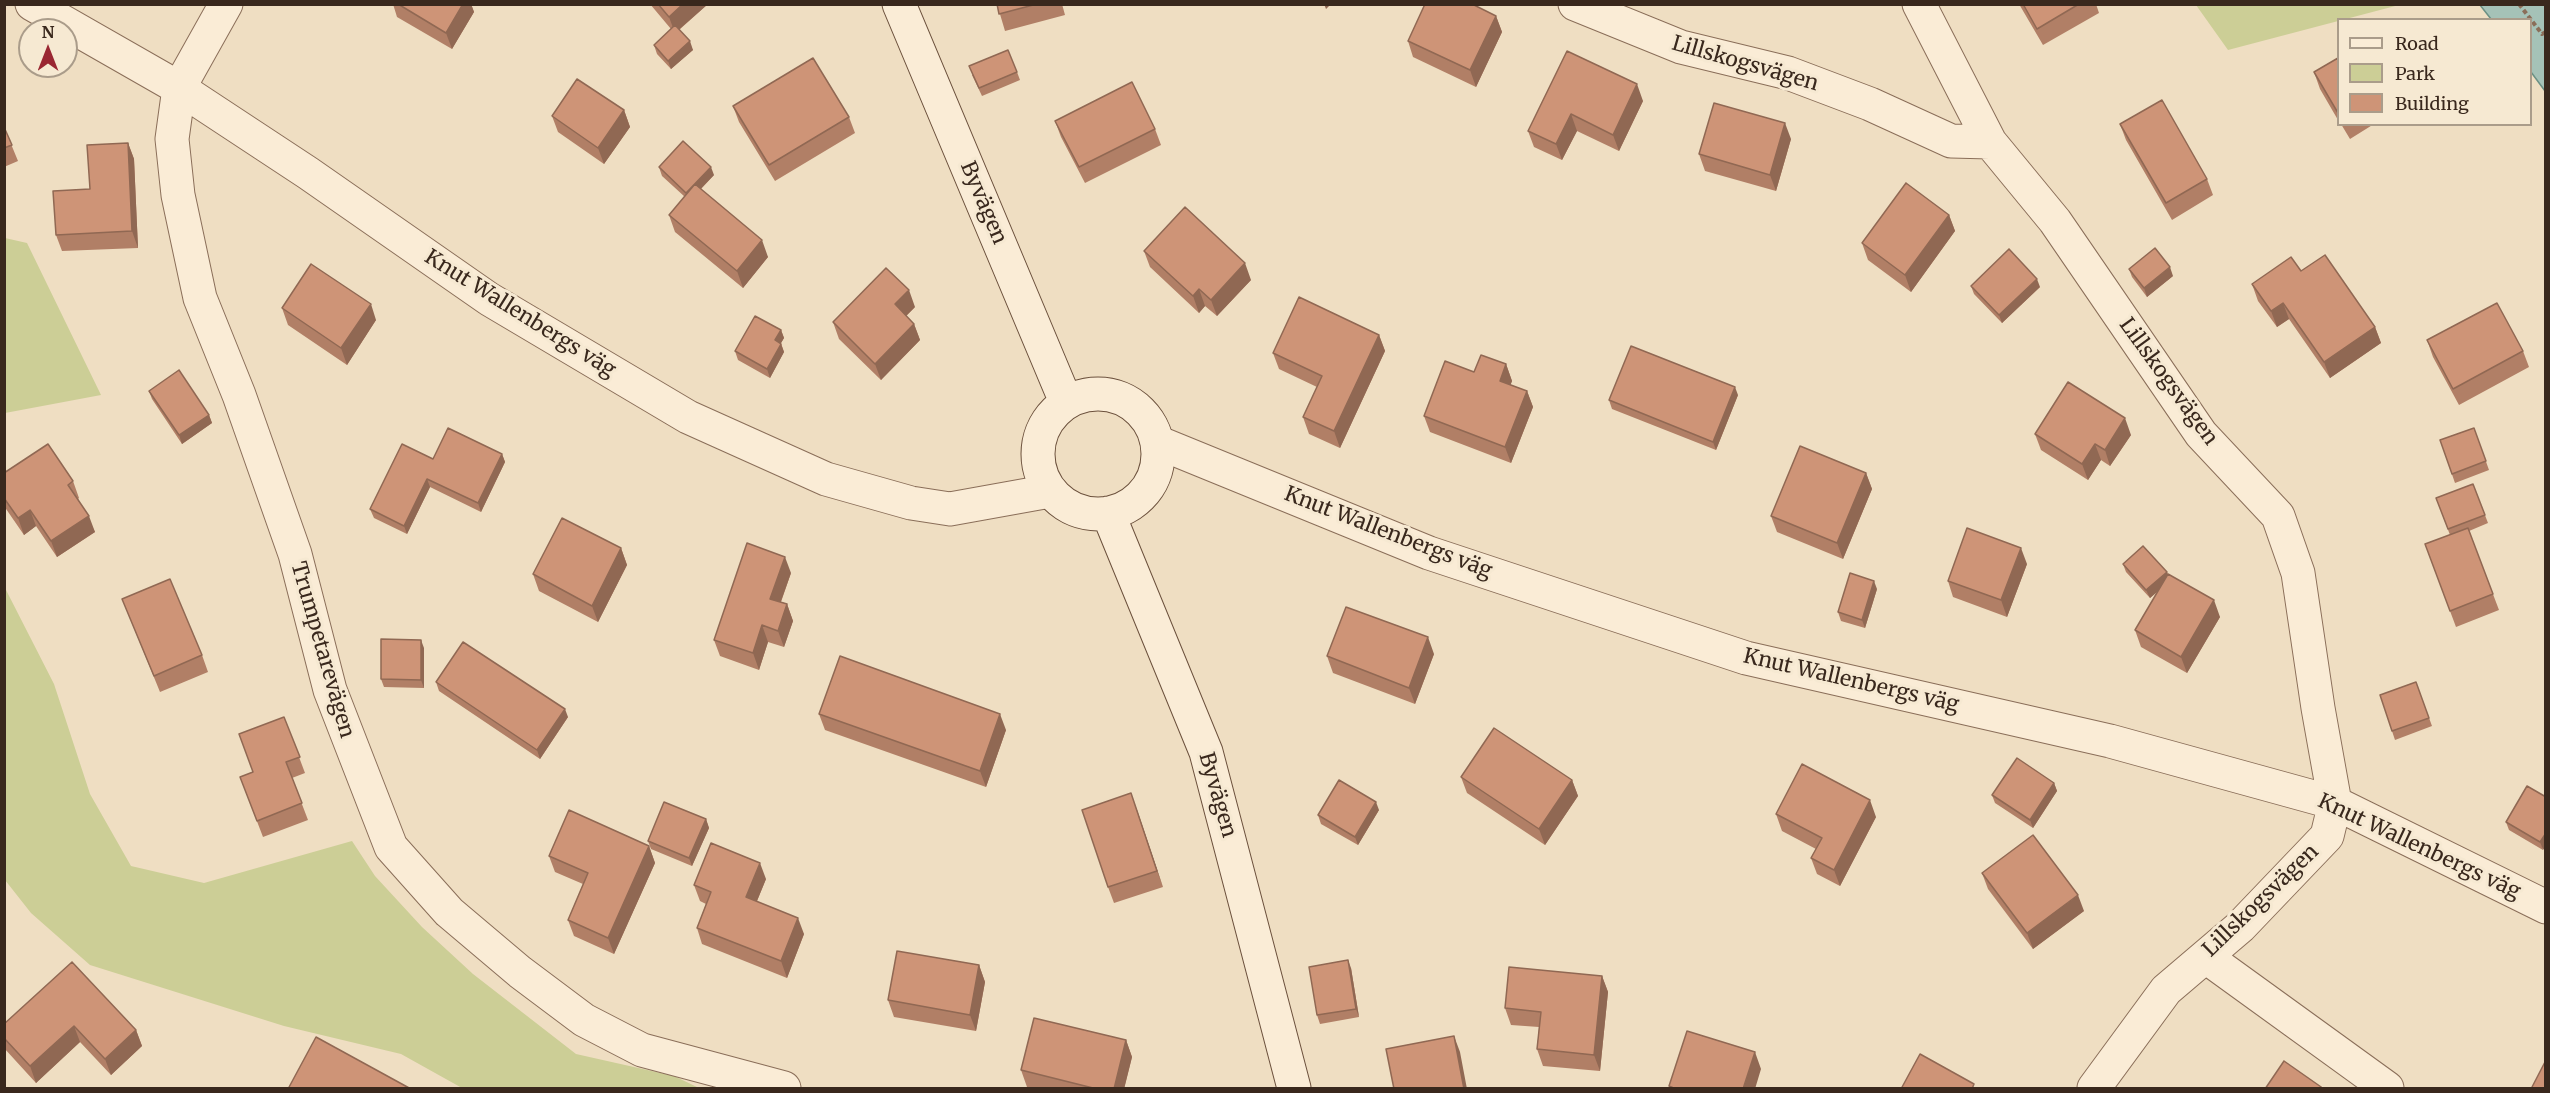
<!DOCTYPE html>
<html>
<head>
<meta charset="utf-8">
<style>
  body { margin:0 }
  #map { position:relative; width:2550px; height:1093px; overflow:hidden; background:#efdec2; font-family:Merriweather,serif }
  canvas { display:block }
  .frame { position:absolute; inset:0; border:6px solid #39281d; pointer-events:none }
  .legend { position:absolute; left:2337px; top:18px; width:195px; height:108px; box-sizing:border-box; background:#f6e9d2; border:2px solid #aa9c8a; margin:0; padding:8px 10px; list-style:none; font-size:18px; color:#39281d }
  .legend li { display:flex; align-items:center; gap:12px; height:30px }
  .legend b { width:30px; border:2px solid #aa9c8a }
  .north { position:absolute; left:18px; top:18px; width:60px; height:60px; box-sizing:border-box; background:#f6e9d2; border:2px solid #aa9c8a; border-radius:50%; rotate:0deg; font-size:16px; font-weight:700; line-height:24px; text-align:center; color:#39281d }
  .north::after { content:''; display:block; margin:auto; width:21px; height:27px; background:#9a2732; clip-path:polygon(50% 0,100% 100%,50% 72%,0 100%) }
</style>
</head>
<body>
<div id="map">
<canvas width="2550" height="1093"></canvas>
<div class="frame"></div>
<ul class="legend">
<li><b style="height:8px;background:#faecd6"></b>Road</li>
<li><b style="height:16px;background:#ccce96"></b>Park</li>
<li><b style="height:16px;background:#ce9477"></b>Building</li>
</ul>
<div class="north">N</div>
</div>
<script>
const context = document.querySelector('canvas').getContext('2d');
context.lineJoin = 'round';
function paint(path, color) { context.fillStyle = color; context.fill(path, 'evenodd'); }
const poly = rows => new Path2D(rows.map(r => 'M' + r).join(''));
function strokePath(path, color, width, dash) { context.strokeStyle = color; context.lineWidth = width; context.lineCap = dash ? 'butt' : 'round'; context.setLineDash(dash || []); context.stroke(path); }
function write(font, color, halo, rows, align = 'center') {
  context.font = font + ' Merriweather,serif'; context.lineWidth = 6; context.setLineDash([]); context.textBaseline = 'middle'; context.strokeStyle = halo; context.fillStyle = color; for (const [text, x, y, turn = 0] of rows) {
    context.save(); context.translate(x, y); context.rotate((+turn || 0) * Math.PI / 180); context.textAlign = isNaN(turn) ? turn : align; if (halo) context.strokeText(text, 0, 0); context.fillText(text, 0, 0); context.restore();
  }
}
paint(poly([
  [2196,5,2399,5,2228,50],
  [5,238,27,243,101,395,5,413],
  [5,588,54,684,90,794,131,866,204,883,352,841,375,876,422,927,473,974,576,1054,674,1076,699,1088,462,1088,401,1054,284,1026,90,965,31,913,5,880]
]), '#ccce96');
const water = poly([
  [2480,5,2545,5,2545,91,2531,72,2530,20,2491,19,2480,5]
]);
paint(water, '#a5c2b7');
strokePath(water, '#6b9084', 1.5);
const street = poly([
  [32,4,179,88,308,173,489,299,688,417,826,479,911,503,950,509,1050,491],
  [226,4,179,88,172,139,178,195,200,298,239,395,295,554,330,690,391,847,449,912,520,972,584,1020,642,1050,784,1088],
  [1575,4,1681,47,1788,73,1870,104,1951,141,1990,142,2055,221,2201,434,2278,516,2298,573,2318,708,2335,803,2327,836,2240,927,2166,990,2094,1088],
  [1919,4,1990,142],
  [1157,442,1429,553,1746,658,2110,741,2335,803,2546,907],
  [2206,957,2387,1088]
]);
const secondary = poly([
  [899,4,1066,402],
  '1038 454a60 60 0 1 1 120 0a60 60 0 1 1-120 0Z',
  [1108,513,1206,752,1294,1088]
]);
strokePath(street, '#8a6e59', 35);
strokePath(secondary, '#6b503c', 35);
strokePath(poly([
  [2519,4,2542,34,2546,32]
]), '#8a6e59', 4, [4.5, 3]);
strokePath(street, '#faecd6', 33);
strokePath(secondary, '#faecd6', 33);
paint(poly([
  [393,4,471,4,474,12,452,49,397,17],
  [650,4,708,4,679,30,693,50,671,69,657,54,654,45,671,29],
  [997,4,1062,4,1065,15,1005,31],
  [2019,4,2096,4,2099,13,2043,45],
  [1496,16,1502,32,1476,87,1413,57,1408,41],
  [1567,51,1643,101,1619,151,1577,131,1562,160,1534,147,1528,131],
  [2338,58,2338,120,2320,89,2314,72],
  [1017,72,1020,80,982,96,972,75],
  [733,106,849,117,855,133,775,181,739,122],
  [624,110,630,127,604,164,558,132,552,116],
  [1055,121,1155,129,1161,145,1085,183,1061,137],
  [2120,124,2207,179,2213,195,2172,220,2126,140],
  [2341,124,2374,124,2350,139],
  [4,127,18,161,4,167],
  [1791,139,1776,191,1705,171,1699,154],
  [128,143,134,159,138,248,62,251,56,235,90,189],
  [659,167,714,175,701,189,768,257,743,288,675,232,669,215,685,197,662,176],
  [1949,215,1955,231,1911,292,1868,260,1862,243],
  [1144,251,1251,280,1217,316,1205,306,1199,313,1150,267],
  [2129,269,2173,276,2147,297,2132,277],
  [2301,271,2375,327,2381,343,2330,378,2289,319,2277,327,2258,301,2252,284],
  [1971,286,2040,287,2002,323,1974,294],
  [915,307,906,316,914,324,920,340,881,380,839,339,833,322],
  [282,308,376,320,347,365,288,325],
  [781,330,784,338,781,343,784,352,770,378,738,360,735,351],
  [1379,335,1385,351,1340,448,1309,434,1303,417,1317,387,1279,369,1273,353],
  [2427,340,2523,351,2529,367,2459,405,2433,357],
  [1506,364,1512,381,1510,385,1527,391,1533,407,1511,463,1430,432,1424,416,1474,372],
  [149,391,209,415,212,423,182,444,152,399],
  [1738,395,1716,450,1612,409,1609,400],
  [2474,428,2489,470,2455,483,2440,440],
  [2035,434,2131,435,2110,466,2101,460,2088,480,2041,450],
  [502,454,505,462,481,512,430,487,407,534,374,518,370,509,433,459],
  [4,473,73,481,79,498,78,499,95,532,57,557,36,526,24,535,4,506],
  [1866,473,1872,489,1843,559,1777,532,1771,516],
  [2473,484,2488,523,2469,531,2499,610,2456,627,2425,544,2450,535,2436,498],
  [621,548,627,565,598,622,539,591,533,574],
  [2027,564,2007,617,1953,597,1948,581],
  [2123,564,2167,572,2168,575,2220,617,2187,673,2141,647,2135,630,2158,591,2150,598,2126,572],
  [791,573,781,602,787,604,793,621,784,647,768,642,759,670,720,656,714,640],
  [1877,589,1865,628,1841,621,1838,612],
  [122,599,202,655,208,672,160,692],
  [424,648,424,688,384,687,381,679],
  [1434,654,1415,704,1333,673,1327,656],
  [436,682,568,717,540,759,439,691],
  [2416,682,2432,726,2395,740,2380,695],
  [819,714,1006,730,986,787,825,730],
  [284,717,305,773,292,778,308,820,263,837,240,777,253,772],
  [1461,777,1572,780,1578,796,1545,845,1467,793],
  [2054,783,2057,791,2033,828,1995,803,1992,795],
  [2527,786,2543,850,2509,830,2506,822],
  [1137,810,1163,887,1114,903,1108,887],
  [1379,810,1358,845,1321,824,1318,815],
  [1776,814,1876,817,1840,886,1817,874,1811,858,1816,849,1782,831],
  [706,819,709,828,692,866,651,849,648,841],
  [649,846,655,863,614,954,574,936,568,920,583,884,555,872,549,856],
  [1982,873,2084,911,2033,949,1988,889],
  [766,879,757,901,804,934,787,978,702,944,697,928,706,904,700,901,694,885],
  [72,962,136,1030,142,1046,111,1075,80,1042,36,1083,4,1048,4,1024],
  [979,965,985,982,976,1031,894,1017,888,1000],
  [1351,968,1359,1017,1320,1024,1317,1015],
  [1602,976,1608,992,1600,1071,1543,1066,1537,1049,1539,1027,1511,1025,1505,1008],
  [1126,1040,1132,1057,1124,1089,1035,1089,1027,1087,1021,1070]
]), '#b17f66');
paint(poly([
  [463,4,471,4,474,12,452,49,446,33],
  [683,4,708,4,675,33,669,17],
  [1324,4,1331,4,1326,9],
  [1496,16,1502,32,1476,87,1470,70],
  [690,41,693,50,671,69,668,61],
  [1637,84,1643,101,1619,151,1613,135],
  [624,110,630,127,604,164,598,148],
  [1571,114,1577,131,1562,160,1556,144],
  [1785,123,1791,139,1776,191,1770,175],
  [128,143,134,159,138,248,132,231],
  [711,167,714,175,689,201,686,193],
  [1949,215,1955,231,1911,292,1905,275],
  [762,240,768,257,743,288,737,271],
  [1245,263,1251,280,1217,316,1211,300],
  [2170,267,2173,276,2147,297,2144,288],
  [2037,279,2040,287,2002,323,1999,315],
  [1199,289,1205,306,1199,313,1193,296],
  [909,290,915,307,901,321,895,304],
  [2283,303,2289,319,2277,327,2271,311],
  [371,304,376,320,347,365,341,348],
  [914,324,920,340,881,380,875,364],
  [2375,327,2381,343,2330,378,2324,362],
  [781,330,784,338,778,348,775,340],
  [1379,335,1385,351,1340,448,1334,431],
  [781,344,784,352,770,378,767,369],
  [1506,364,1512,381,1506,397,1500,381],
  [1735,387,1738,395,1716,450,1713,442],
  [1527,391,1533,407,1511,463,1505,447],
  [209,415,212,423,182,444,179,435],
  [2125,418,2131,435,2110,466,2105,450],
  [2095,444,2101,460,2088,480,2082,464],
  [502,454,505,462,481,512,478,503],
  [1866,473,1872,489,1843,559,1837,543],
  [427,479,430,487,407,534,404,526],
  [30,510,36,526,24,535,18,518],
  [89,516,95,532,57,557,51,541],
  [621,548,627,565,598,622,592,606],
  [2021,548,2027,564,2007,617,2001,600],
  [785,557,791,573,776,615,770,599],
  [2167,572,2170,581,2150,598,2146,590],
  [1874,581,1877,589,1865,628,1862,620],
  [2214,600,2220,617,2187,673,2181,657],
  [787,604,793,621,784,647,778,631],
  [762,625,768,642,759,670,753,653],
  [1428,637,1434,654,1415,704,1409,688],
  [421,640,424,648,424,688,421,680],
  [565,709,568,717,540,759,537,750],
  [1000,714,1006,730,986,787,980,771],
  [1572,780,1578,796,1545,845,1539,829],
  [2054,783,2057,791,2033,828,2030,820],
  [1131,793,1137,810,1163,887,1157,871],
  [1870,800,1876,817,1840,886,1834,870],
  [1376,802,1379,810,1358,845,1355,837],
  [706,819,709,828,692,866,689,858],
  [2546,833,2546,846,2543,850,2540,842],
  [649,846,655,863,614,954,608,938],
  [760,863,766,879,752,913,746,897],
  [2078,895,2084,911,2033,949,2027,933],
  [798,918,804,934,787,978,781,961],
  [1348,960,1351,968,1359,1017,1356,1009],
  [979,965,985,982,976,1031,970,1015],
  [1602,976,1608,992,1600,1071,1594,1055],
  [74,1026,80,1042,36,1083,30,1066],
  [136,1030,142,1046,111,1075,105,1059],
  [1454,1036,1460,1052,1467,1089,1464,1089],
  [1126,1040,1132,1057,1124,1089,1114,1089],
  [1755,1052,1761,1069,1755,1089,1743,1089]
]), '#906853');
const building = poly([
  [398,4,463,4,446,33,398,4],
  [658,4,683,4,669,17,658,4],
  [997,4,1037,4,999,14,997,4],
  [1425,4,1472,4,1496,16,1470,70,1408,41,1425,4],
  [2023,4,2079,4,2037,29,2023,4],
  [675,25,690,41,668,61,654,45,675,25],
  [1008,50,1017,72,979,88,969,66,1008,50],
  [1567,51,1637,84,1613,135,1571,114,1556,144,1528,131,1567,51],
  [813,58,849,117,769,165,733,106,813,58],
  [2338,58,2338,113,2314,72,2338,58],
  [577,79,624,110,598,148,552,116,577,79],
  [1132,82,1155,129,1079,167,1055,121,1132,82],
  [2162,100,2207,179,2166,203,2120,124,2162,100],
  [1714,103,1785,123,1770,175,1699,154,1714,103],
  [4,127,12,145,4,148,4,127],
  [683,141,711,167,686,193,659,167,683,141],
  [128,143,132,231,56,235,53,191,90,189,87,145,128,143],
  [1906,183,1949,215,1905,275,1862,243,1906,183],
  [695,184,762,240,737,271,669,215,695,184],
  [1185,207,1245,263,1211,300,1199,289,1193,296,1144,251,1185,207],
  [2155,248,2170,267,2144,288,2129,269,2155,248],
  [2009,249,2037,279,1999,315,1971,286,2009,249],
  [2325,255,2375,327,2324,362,2283,303,2271,311,2252,284,2291,257,2301,271,2325,255],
  [311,264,371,304,341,348,282,308,311,264],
  [886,268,909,290,895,304,914,324,875,364,833,322,886,268],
  [1299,297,1379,335,1334,431,1303,417,1322,376,1273,353,1299,297],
  [2497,303,2523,351,2453,389,2427,340,2497,303],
  [755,316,781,330,775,340,781,344,767,369,735,351,755,316],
  [1631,346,1735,387,1713,442,1609,400,1631,346],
  [1481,355,1506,364,1500,381,1527,391,1505,447,1424,416,1445,361,1474,372,1481,355],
  [179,370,209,415,179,435,149,391,179,370],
  [2068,382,2125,418,2105,450,2095,444,2082,464,2035,434,2068,382],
  [448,428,502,454,478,503,427,479,404,526,370,509,402,444,433,459,448,428],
  [2474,428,2486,461,2452,474,2440,440,2474,428],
  [48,444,73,481,68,485,89,516,51,541,30,510,18,518,4,498,4,473,48,444],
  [1800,446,1866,473,1837,543,1771,516,1800,446],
  [2473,484,2485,515,2448,529,2436,498,2473,484],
  [562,518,621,548,592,606,533,574,562,518],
  [1967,528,2021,548,2001,600,1948,581,1967,528],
  [2468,528,2493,594,2450,611,2425,544,2468,528],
  [747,543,785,557,770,599,787,604,778,631,762,625,753,653,714,640,747,543],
  [2143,546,2167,572,2146,590,2123,564,2143,546],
  [1850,573,1874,581,1862,620,1838,612,1850,573],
  [2168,574,2214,600,2181,657,2135,630,2168,574],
  [170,579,202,655,154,676,122,599,170,579],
  [1346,607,1428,637,1409,688,1327,656,1346,607],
  [381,639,421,640,421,680,381,679,381,639],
  [463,642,565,709,537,750,436,682,463,642],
  [840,656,1000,714,980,771,819,714,840,656],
  [2416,682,2429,718,2392,731,2380,695,2416,682],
  [284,717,300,757,286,762,302,803,257,821,240,777,253,772,239,734,284,717],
  [1494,728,1572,780,1539,829,1461,777,1494,728],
  [2017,758,2054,783,2030,820,1992,795,2017,758],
  [1802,764,1870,800,1834,870,1811,858,1822,838,1776,814,1802,764],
  [1339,780,1376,802,1355,837,1318,815,1339,780],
  [2527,786,2546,797,2546,833,2540,842,2506,822,2527,786],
  [1131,793,1157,871,1108,887,1082,810,1131,793],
  [664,802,706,819,689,858,648,841,664,802],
  [569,810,649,846,608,938,568,920,588,873,549,856,569,810],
  [2033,835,2078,895,2027,933,1982,873,2033,835],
  [711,843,760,863,746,897,798,918,781,961,697,928,711,892,694,885,711,843],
  [897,951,979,965,970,1015,888,1000,897,951],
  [1348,960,1356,1009,1317,1015,1309,967,1348,960],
  [72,962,136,1030,105,1059,74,1026,30,1066,4,1038,4,1024,72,962],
  [1509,967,1602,976,1594,1055,1537,1049,1541,1012,1505,1008,1509,967],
  [1034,1018,1126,1040,1114,1089,1097,1089,1021,1070,1034,1018],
  [1687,1031,1755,1052,1743,1089,1676,1089,1669,1086,1687,1031],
  [1454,1036,1464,1089,1394,1089,1386,1049,1454,1036],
  [316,1037,411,1089,288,1089,316,1037],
  [1920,1054,1974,1084,1972,1089,1901,1089,1920,1054],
  [2546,1060,2546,1089,2531,1089,2546,1060],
  [2284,1061,2324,1089,2265,1089,2284,1061]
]);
paint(building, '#ce9477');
strokePath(building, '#906853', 1.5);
write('21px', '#39281d', '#f6e9d2', [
  ["Lillskogsvägen",1745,64,16],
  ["Byvägen",983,203,67],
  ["Knut Wallenbergs väg",520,314,32],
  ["Lillskogsvägen",2168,382,54],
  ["Knut Wallenbergs väg",1388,533,21],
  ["Trumpetarevägen",322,650,74],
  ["Knut Wallenbergs väg",1851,681,13],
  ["Byvägen",1217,795,74],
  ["Knut Wallenbergs väg",2419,847,25],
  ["Lillskogsvägen",2261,901,-44]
]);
</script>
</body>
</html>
